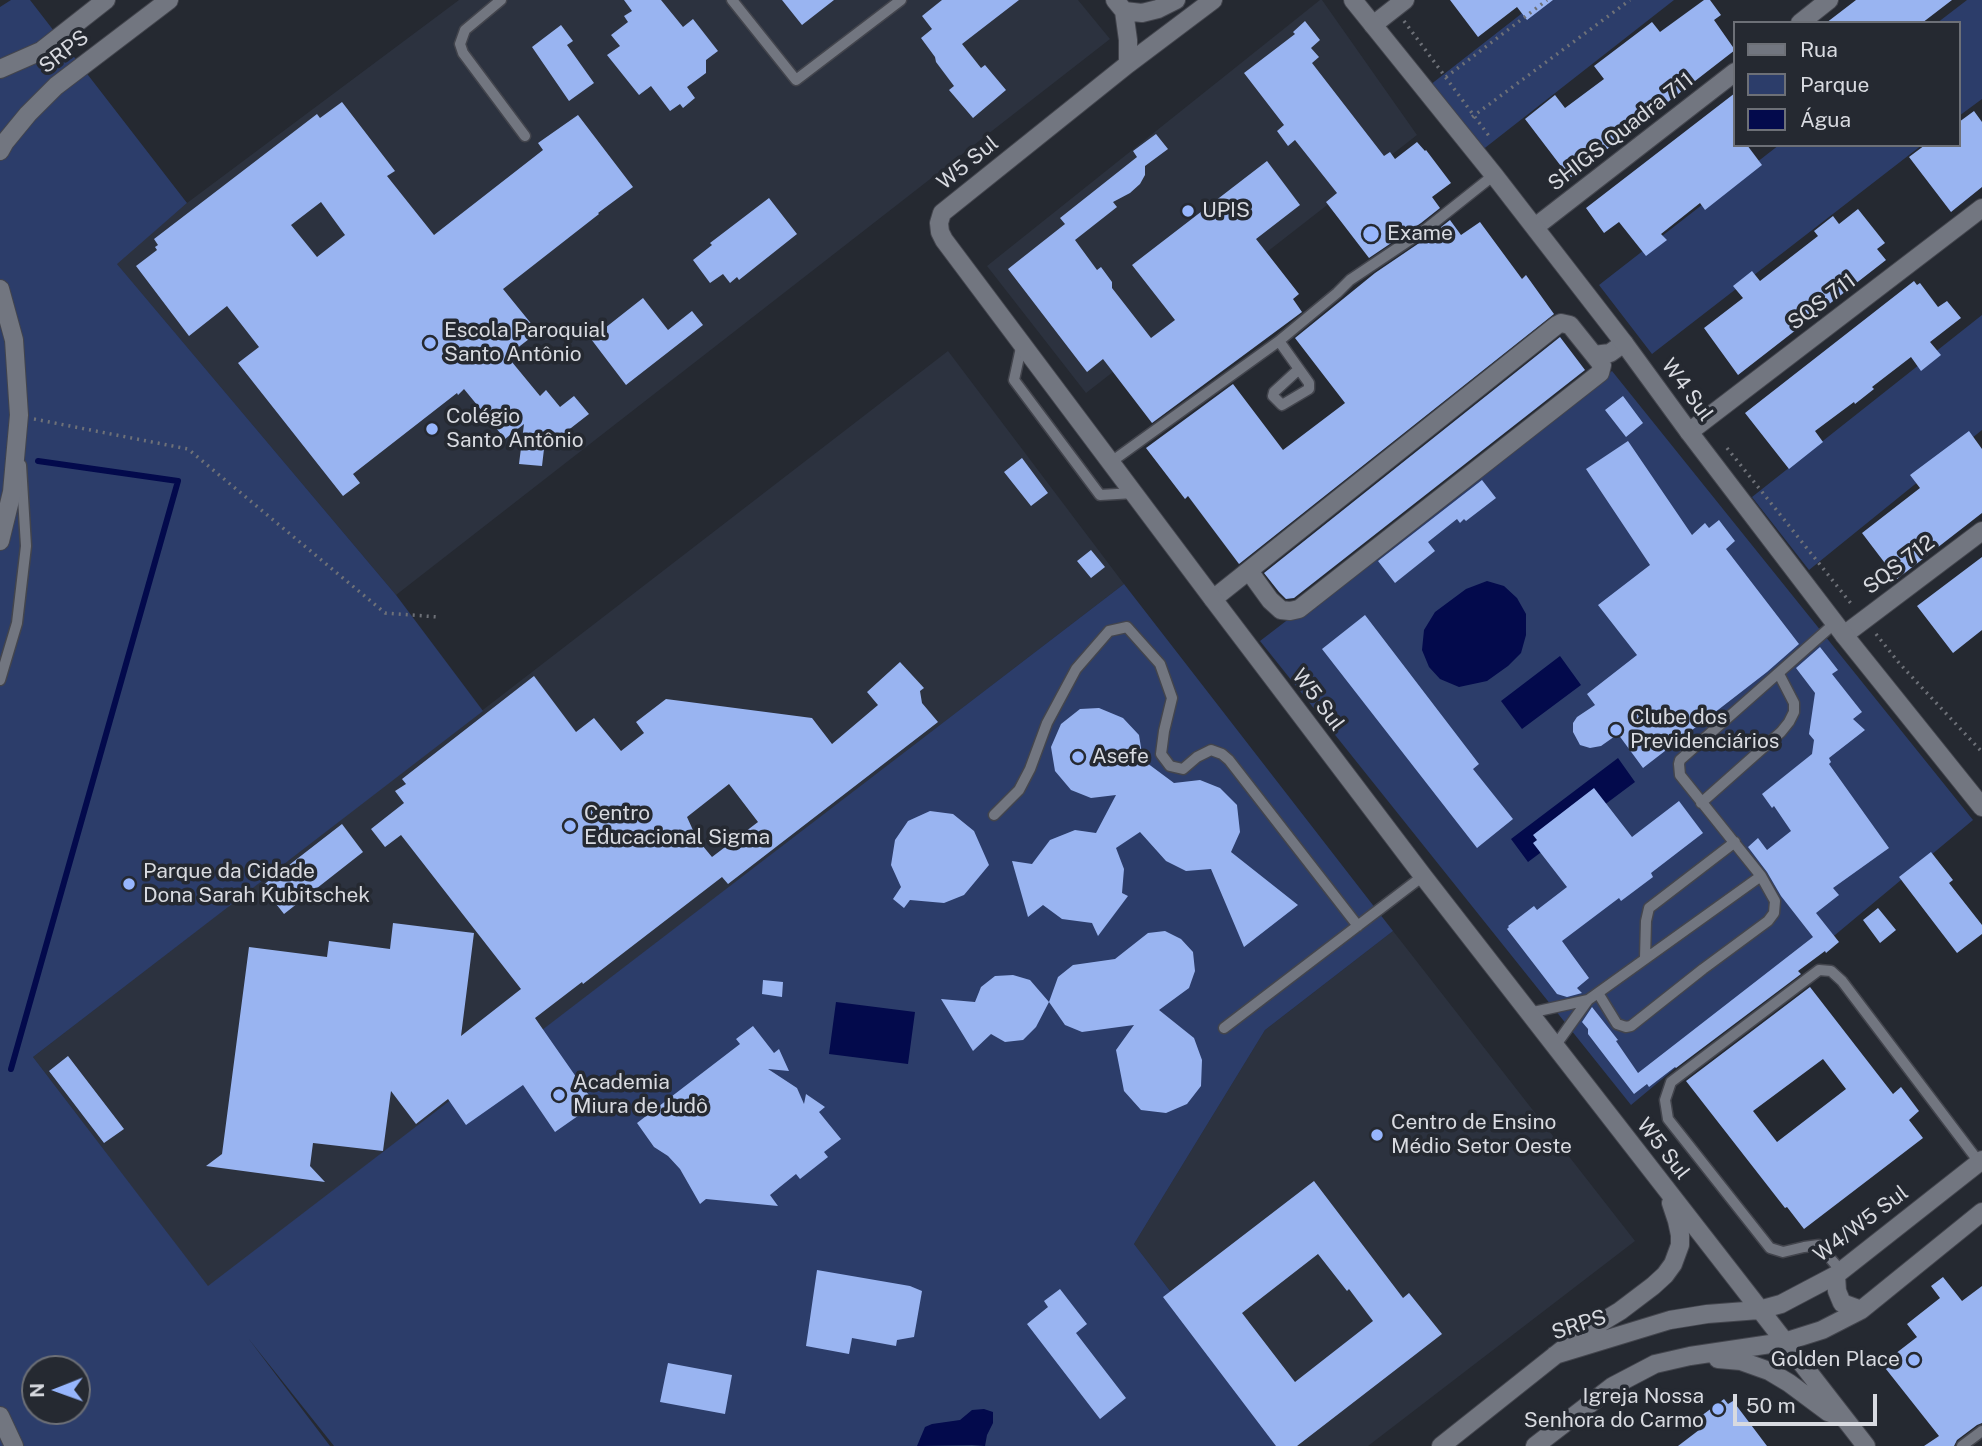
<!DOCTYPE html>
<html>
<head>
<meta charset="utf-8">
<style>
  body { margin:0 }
  #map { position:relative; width:1982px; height:1446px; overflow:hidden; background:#252931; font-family:"Public Sans",sans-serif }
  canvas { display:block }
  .legend { position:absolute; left:1733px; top:21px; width:228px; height:126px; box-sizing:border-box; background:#252931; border:2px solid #6d7077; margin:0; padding:9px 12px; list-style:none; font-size:21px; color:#d8dae0 }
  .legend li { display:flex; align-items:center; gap:14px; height:35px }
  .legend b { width:35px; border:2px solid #6d7077 }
  .north { position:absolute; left:21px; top:1355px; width:70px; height:70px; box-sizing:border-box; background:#252931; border:2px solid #6d7077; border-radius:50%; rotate:269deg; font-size:19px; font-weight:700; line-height:28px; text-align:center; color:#d8dae0 }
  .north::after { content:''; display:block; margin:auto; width:24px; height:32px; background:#97b6fd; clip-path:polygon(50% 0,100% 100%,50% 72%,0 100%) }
  .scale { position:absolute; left:1733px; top:1394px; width:144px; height:32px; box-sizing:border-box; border:4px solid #d8dae0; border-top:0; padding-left:9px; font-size:21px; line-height:24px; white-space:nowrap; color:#d8dae0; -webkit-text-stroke:5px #252931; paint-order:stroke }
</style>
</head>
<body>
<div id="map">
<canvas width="1982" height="1446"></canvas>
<ul class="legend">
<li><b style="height:9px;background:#727680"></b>Rua</li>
<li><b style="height:19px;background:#2c3d6a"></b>Parque</li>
<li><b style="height:19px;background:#030a4c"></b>Água</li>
</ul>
<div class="north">N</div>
<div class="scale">50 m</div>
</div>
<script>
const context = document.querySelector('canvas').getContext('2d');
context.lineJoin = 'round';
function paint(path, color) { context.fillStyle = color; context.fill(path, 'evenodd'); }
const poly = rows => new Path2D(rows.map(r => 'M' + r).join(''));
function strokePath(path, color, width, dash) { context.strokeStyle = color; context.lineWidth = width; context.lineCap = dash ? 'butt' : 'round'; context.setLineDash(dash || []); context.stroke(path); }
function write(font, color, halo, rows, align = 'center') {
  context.font = font + ' "Public Sans",sans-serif'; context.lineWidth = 7; context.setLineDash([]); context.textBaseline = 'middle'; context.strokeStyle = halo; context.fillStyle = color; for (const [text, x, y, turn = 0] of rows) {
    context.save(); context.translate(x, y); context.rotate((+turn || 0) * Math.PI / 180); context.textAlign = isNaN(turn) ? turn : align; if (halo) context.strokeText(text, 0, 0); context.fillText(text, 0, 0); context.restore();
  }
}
paint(poly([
  [459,0,1078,0,1110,39,396,595,116,263,187,203],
  [1320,0,1322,0,1417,135,1086,393,987,266],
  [948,351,1124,584,208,1287,33,1057],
  [1393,931,1635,1241,1368,1446,1289,1446,1134,1244,1265,1030]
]), '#2c323f');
paint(poly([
  [11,0,30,0,187,203,117,264,396,595,483,711,33,1057,208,1286,1124,584,1393,931,1265,1030,1134,1244,1289,1446,334,1446,248,1338,330,1446,0,1446,0,7],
  [35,1369,77,1369,77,1411,35,1411],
  [1539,0,1674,0,1481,151,1430,85],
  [1967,0,1982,0,1982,99,1959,116,1959,23,1937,23],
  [1779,145,1922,145,1652,354,1599,285],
  [1982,315,1982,430,1809,570,1752,497],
  [1612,371,1973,820,1631,1105,1260,641]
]), '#2c3d6a');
paint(poly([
  [1487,581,1504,586,1517,598,1526,614,1526,635,1521,653,1508,666,1487,681,1459,687,1440,679,1429,667,1422,650,1424,630,1435,612,1466,589],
  [1560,656,1581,685,1522,729,1501,701],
  [1618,758,1635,782,1528,862,1511,839],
  [836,1002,915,1012,908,1064,829,1054],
  [984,1409,993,1412,993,1423,987,1435,985,1446,972,1445,917,1446,925,1427,932,1424,960,1420,972,1410]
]), '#030a4c');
strokePath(poly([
  [11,1069,178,481,38,461]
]), '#030a4c', 6);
paint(poly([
  [624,0,661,0,683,27,693,19,718,51,706,60,706,73,687,87,695,98,683,108,680,104,670,111,651,86,639,95,607,55,620,46,611,35,628,22,624,16,632,11],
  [782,0,834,0,802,25],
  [942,0,1019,0,962,44,981,68,985,65,1006,90,973,118,949,90,954,86,936,62,935,57,921,38,932,29,922,16],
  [1450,0,1553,0,1527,20,1517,7,1478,37],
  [1704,0,1710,0,1721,15,1714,20,1735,50,1570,178,1525,119,1555,95,1565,108,1604,79,1594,66,1652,22,1660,32],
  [1856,0,1952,0,1922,23,1826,23],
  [1305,21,1320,40,1311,48,1319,57,1312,63,1384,156,1390,152,1395,159,1417,142,1425,151,1426,150,1451,183,1432,197,1440,208,1421,223,1369,258,1326,202,1337,193,1295,140,1288,146,1277,131,1284,125,1244,73,1295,34,1293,32],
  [561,25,573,41,567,45,594,83,569,101,532,47],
  [1735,93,1735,145,1747,145,1762,165,1705,210,1700,203,1661,234,1667,240,1646,256,1619,222,1604,233,1586,208],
  [342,102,395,171,387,176,434,235,543,150,538,143,578,115,633,187,598,213,599,214,503,289,538,332,507,356,540,396,546,390,560,407,574,396,589,414,544,449,542,466,519,464,524,424,505,439,464,389,458,395,457,393,353,474,360,483,343,496,238,363,259,347,227,306,189,336,136,266,157,250,155,247,158,245,154,239,317,114,320,118],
  [321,202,345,235,317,257,291,225],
  [1974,111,1982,122,1982,187,1951,212,1909,157,1925,145,1959,145,1959,122],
  [1156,134,1168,149,1145,166,1145,175,1140,184,1130,193,1113,202,1117,207,1075,240,1097,270,1101,267,1112,282,1112,288,1151,338,1175,320,1132,265,1267,161,1300,205,1256,239,1299,294,1293,299,1302,312,1152,423,1103,359,1087,372,1008,269,1065,224,1060,218,1137,157,1133,151],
  [769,198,797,234,739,280,737,277,730,283,723,274,710,283,693,260,712,245,710,243],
  [1858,209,1885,243,1877,249,1886,260,1738,375,1704,328,1743,298,1733,286,1752,271,1760,281,1818,236,1814,231,1833,216,1839,224],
  [1450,220,1461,235,1480,222,1522,279,1526,275,1554,314,1239,564,1188,496,1185,499,1146,448,1233,384,1283,450,1345,403,1295,338,1375,273,1431,235],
  [1914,281,1917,285,1920,283,1938,307,1947,301,1961,318,1930,342,1941,355,1921,371,1911,357,1872,387,1874,389,1855,404,1854,402,1815,431,1823,442,1789,469,1745,413],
  [643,298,668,330,692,311,703,325,626,385,591,339],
  [1560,337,1585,370,1294,598,1286,599,1279,592,1264,573],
  [1623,396,1643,423,1626,437,1605,410],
  [1969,431,1982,449,1982,513,1897,579,1862,533,1920,488,1910,475],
  [1628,441,1692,535,1705,523,1709,528,1719,520,1735,541,1726,549,1799,644,1767,672,1643,768,1618,734,1601,746,1590,748,1580,745,1573,732,1573,723,1577,717,1595,705,1587,694,1637,655,1598,605,1650,565,1586,469],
  [1022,458,1048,493,1031,506,1004,472],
  [1482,480,1496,498,1466,521,1464,519,1460,523,1457,519,1428,542,1435,551,1395,583,1378,561],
  [1091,550,1105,567,1091,578,1077,561],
  [1982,557,1982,630,1953,653,1917,606],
  [1365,615,1479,764,1473,769,1513,819,1477,848,1322,649],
  [1820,647,1838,670,1832,674,1862,712,1853,719,1865,730,1829,758,1831,762,1829,764,1889,848,1833,888,1839,895,1816,913,1839,942,1826,953,1825,951,1798,971,1801,974,1676,1068,1675,1067,1649,1087,1647,1084,1634,1094,1588,1034,1588,1029,1582,1022,1592,1007,1618,1040,1616,1041,1638,1073,1813,937,1781,896,1767,872,1748,847,1758,838,1767,850,1791,831,1774,806,1772,808,1762,794,1812,754,1814,740,1809,734,1815,693,1796,668],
  [900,662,924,688,920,691,922,703,938,722,728,884,722,877,583,984,582,982,535,1018,595,1104,555,1132,523,1085,466,1125,448,1099,416,1124,391,1091,383,1151,313,1143,310,1166,325,1182,206,1166,222,1154,249,947,327,957,329,941,390,949,393,923,474,933,461,1036,521,989,401,835,385,847,371,829,404,803,395,791,406,784,402,779,534,676,576,732,594,718,621,751,644,733,636,722,666,699,812,718,832,744,878,705,867,692],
  [729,784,758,822,712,857,697,839,687,817],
  [1099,708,1123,718,1139,735,1143,760,1174,783,1200,780,1220,788,1237,805,1240,832,1231,852,1298,905,1244,947,1211,869,1186,871,1166,861,1140,832,1116,848,1124,869,1122,893,1128,896,1098,936,1092,923,1062,919,1043,905,1028,917,1012,861,1032,864,1050,840,1075,830,1096,833,1116,795,1091,798,1071,790,1055,771,1051,747,1061,724,1080,709],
  [1594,788,1632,837,1679,801,1703,833,1651,873,1653,877,1621,901,1619,898,1562,941,1589,978,1577,988,1582,993,1567,997,1557,994,1507,929,1509,927,1508,926,1534,906,1537,910,1567,887,1533,843,1537,840,1533,835],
  [930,811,953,814,974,831,989,865,964,895,944,903,910,900,904,908,893,899,901,887,891,865,895,840,908,821],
  [342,824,363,852,284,914,262,886],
  [1931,852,1953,880,1949,883,1982,925,1982,934,1957,953,1899,877],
  [1878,908,1896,930,1880,943,1863,920],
  [1165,931,1181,939,1193,952,1195,971,1189,988,1159,1010,1194,1038,1202,1060,1201,1086,1187,1104,1166,1113,1141,1110,1124,1091,1116,1050,1134,1025,1082,1032,1065,1025,1049,1002,1036,1027,1023,1040,1005,1042,991,1034,973,1051,941,999,975,1002,981,987,995,976,1013,975,1030,980,1049,1002,1058,977,1073,965,1115,959,1148,933],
  [763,980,783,982,782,997,762,994],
  [1810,987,1893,1094,1901,1087,1919,1111,1909,1120,1923,1138,1804,1229,1787,1207,1785,1208,1686,1081],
  [1823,1059,1846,1089,1777,1142,1753,1111],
  [753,1026,774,1053,779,1049,789,1071,768,1069,797,1088,804,1104,806,1094,825,1107,819,1112,841,1139,824,1152,828,1157,800,1179,796,1174,770,1195,778,1206,706,1199,700,1204,680,1169,668,1156,654,1147,637,1123,740,1044,736,1039],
  [68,1056,124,1129,104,1143,49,1071],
  [1314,1181,1403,1298,1409,1293,1442,1334,1297,1446,1276,1446,1163,1297],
  [1318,1254,1347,1291,1349,1289,1373,1321,1295,1382,1242,1313],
  [817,1270,910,1286,922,1291,914,1337,897,1340,896,1346,852,1338,849,1354,806,1346],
  [1943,1277,1962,1301,1982,1286,1982,1423,1977,1425,1957,1440,1954,1446,1924,1446,1939,1436,1882,1364,1917,1337,1907,1324,1940,1298,1931,1286],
  [1060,1289,1087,1324,1076,1333,1126,1398,1100,1419,1027,1324,1048,1307,1044,1301],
  [668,1363,732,1375,725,1414,660,1402],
  [1724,1399,1728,1404,1733,1401,1767,1446,1678,1446,1699,1430,1693,1422]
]), '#99b4f1');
const service = poly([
  [501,0,465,30,460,44,463,53,525,136],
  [732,0,796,80,901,0],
  [1022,343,1014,380,1100,495,1134,493],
  [1299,369,1274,392,1273,396,1282,405,1309,389,1309,383,1279,341,1337,293,1350,280,1426,229,1494,175],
  [1111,462,1279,341],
  [0,680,17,623,26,546,21,465],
  [1701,803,1781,732,1789,722,1794,712,1794,703,1779,674],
  [994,815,1019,790,1030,769,1047,723,1076,669,1109,631,1127,627,1160,664,1172,698,1164,731,1161,754,1170,766,1183,769,1197,757,1211,750,1222,754,1229,760,1358,926],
  [1645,958,1646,921,1649,908,1735,842],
  [1598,993,1617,1024,1626,1027,1631,1026,1703,969,1768,921,1774,913,1775,901,1761,876,1680,775,1679,764,1680,760,1835,623],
  [1529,1013,1588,1000],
  [1224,1028,1423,876],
  [1555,1046,1588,1000,1761,876],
  [1841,1271,1819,1245,1804,1247,1783,1252,1770,1248,1668,1119,1665,1100,1671,1082,1819,970,1831,971,1842,981,1979,1162],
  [1962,1446,1982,1431]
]);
const minor = poly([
  [1800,23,1829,0],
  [1373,25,1405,0],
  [1535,227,1735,72],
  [1689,432,1982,208],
  [1249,571,1270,600,1281,610,1290,611,1299,609,1600,373,1602,365,1594,355],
  [1213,599,1557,325,1561,323,1570,325,1594,355,1610,353,1624,343],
  [1844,635,1982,531]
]);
const secondary = poly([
  [1115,0,1124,11,1128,40,1128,64],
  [1213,0,1128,64,942,213,939,223,940,232,944,240,1213,599,1423,876,1866,1446],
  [1353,0,1494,175,1624,343,1689,432,1844,635,1982,807],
  [1124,11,1142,13,1158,9,1176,0],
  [0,69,41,51,106,0],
  [0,151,5,142,28,114,56,86,169,0],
  [0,289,14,340,19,415,12,492,0,541],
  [1836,1275,1837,1291,1842,1303,1861,1310],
  [1555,1355,1670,1320,1707,1314,1759,1310,1781,1304,1836,1275,1982,1160],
  [1718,1359,1741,1361,1769,1371,1789,1383,1828,1412,1839,1416],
  [0,1416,14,1446],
  [1441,1446,1582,1334,1620,1311,1653,1286,1665,1275,1673,1264,1680,1245,1680,1235,1677,1221,1671,1203],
  [1535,1446,1613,1386,1655,1364,1690,1356,1784,1342,1822,1330,1861,1310,1982,1212]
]);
strokePath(service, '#43454d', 13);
strokePath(minor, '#43454d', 20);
strokePath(secondary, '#43454d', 20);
strokePath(poly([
  [1404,21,1489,136],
  [1446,77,1547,0],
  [1472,117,1630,0],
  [34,419,188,449,385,613,438,617],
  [1727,448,1853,606],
  [1876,634,1899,663,1982,752]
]), '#6e7178', 3.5, [2, 5]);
strokePath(service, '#727680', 10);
strokePath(minor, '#727680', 18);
strokePath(secondary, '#727680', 18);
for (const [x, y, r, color] of [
  [1188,211,7,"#97b6fd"],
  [1371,234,9,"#97b6fd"],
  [430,343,7,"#97b6fd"],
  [432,429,7,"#97b6fd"],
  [1616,730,7,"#97b6fd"],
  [1078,757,7,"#97b6fd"],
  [570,826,7,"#97b6fd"],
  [129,884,7,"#97b6fd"],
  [559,1095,7,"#97b6fd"],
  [1377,1135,7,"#97b6fd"],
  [1914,1360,7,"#97b6fd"],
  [1718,1409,7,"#97b6fd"]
]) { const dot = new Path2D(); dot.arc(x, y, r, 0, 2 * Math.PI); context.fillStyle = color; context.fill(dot); strokePath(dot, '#252931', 2.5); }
write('21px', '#d8dae0', '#252931', [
  ["SRPS",64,52,-38],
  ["SHIGS Quadra 711",1621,132,-38],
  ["W5 Sul",968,163,-39],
  ["SQS 711",1822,302,-37],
  ["W4 Sul",1687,390,54],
  ["SQS 712",1899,565,-37],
  ["W5 Sul",1318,700,53],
  ["W5 Sul",1663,1149,52],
  ["W4/W5 Sul",1861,1224,-37],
  ["SRPS",1579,1325,-18]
]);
write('21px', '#d8dae0', '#252931', [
  ["UPIS",1202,211],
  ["Exame",1387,234],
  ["Escola Paroquial",444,331],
  ["Santo Antônio",444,355],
  ["Colégio",446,417],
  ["Santo Antônio",446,441],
  ["Clube dos",1630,718],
  ["Previdenciários",1630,742],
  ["Asefe",1092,757],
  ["Centro",584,814],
  ["Educacional Sigma",584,838],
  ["Parque da Cidade",143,872],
  ["Dona Sarah Kubitschek",143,896],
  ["Academia",573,1083],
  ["Miura de Judô",573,1107],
  ["Centro de Ensino",1391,1123],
  ["Médio Setor Oeste",1391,1147],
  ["Golden Place",1900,1360,"right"],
  ["Igreja Nossa",1704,1397,"right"],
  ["Senhora do Carmo",1704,1421,"right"]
], 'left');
</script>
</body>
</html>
